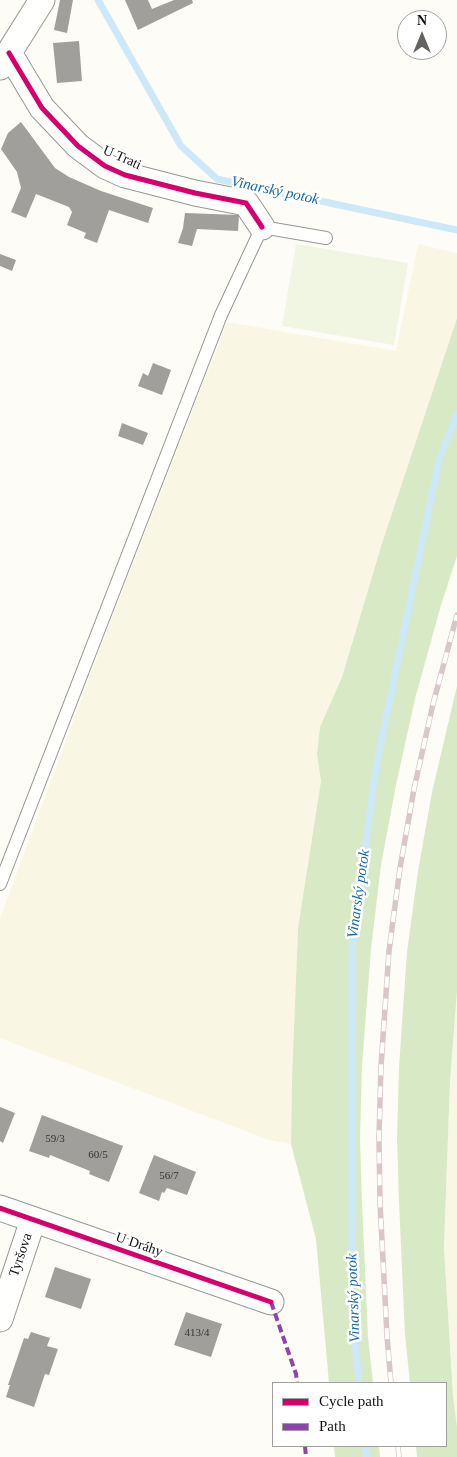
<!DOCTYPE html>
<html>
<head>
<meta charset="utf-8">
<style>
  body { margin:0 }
  #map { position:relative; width:457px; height:1457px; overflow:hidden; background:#fdfcf7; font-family:"Times New Roman",serif }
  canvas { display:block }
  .legend { position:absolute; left:272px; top:1382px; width:175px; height:65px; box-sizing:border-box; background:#fff; border:1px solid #a0a0a0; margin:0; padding:6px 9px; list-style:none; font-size:15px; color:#111 }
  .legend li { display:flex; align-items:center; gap:10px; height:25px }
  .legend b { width:25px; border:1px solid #a0a0a0 }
  .north { position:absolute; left:397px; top:10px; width:50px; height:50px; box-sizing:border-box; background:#fff; border:1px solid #a0a0a0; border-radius:50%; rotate:0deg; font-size:14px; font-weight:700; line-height:20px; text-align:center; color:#111 }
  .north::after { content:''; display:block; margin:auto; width:18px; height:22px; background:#646362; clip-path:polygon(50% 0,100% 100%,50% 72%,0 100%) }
</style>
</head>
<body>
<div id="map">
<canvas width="457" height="1457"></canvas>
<ul class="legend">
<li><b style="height:6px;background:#d6006c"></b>Cycle path</li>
<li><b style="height:6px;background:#8e44ad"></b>Path</li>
</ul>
<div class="north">N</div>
</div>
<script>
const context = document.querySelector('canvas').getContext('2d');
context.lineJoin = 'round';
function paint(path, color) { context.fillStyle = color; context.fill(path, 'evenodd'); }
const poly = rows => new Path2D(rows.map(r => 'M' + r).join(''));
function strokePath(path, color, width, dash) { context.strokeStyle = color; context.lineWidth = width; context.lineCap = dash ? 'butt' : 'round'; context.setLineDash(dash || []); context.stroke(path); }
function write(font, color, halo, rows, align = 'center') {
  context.font = font + ' "Times New Roman",serif'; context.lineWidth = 5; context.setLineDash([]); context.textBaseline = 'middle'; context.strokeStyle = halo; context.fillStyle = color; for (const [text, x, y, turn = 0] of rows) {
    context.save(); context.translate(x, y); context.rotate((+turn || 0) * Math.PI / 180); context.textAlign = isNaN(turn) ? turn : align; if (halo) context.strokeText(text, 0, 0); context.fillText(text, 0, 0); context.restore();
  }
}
paint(poly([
  [418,244,457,253,457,318,383,540,342,677,320,727,317,754,321,781,298,928,292,1078,291,1144,269,1140,0,1038,0,918,100,649,227,322,396,351],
  [457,991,457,1427,453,1396,444,1247,450,1082]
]), '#f9f7e4');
paint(poly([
  [457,318,457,556,441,605,415,699,396,785,381,865,371,949,362,1065,360,1138,362,1203,368,1337,373,1383,329,1383,316,1239,291,1144,292,1078,298,928,321,781,317,754,320,727,342,677,383,540],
  [457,686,457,991,450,1082,444,1247,453,1396,457,1427,457,1457,417,1457,416,1446,446,1446,446,1383,410,1383,405,1335,399,1202,397,1138,399,1067,407,952,418,871,432,792],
  [334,1446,379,1446,380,1457,335,1457]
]), '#d8eac5');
paint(poly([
  [296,244,408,263,394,345,282,326]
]), '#f0f6e1');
strokePath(poly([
  [98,0,181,146,217,179,457,230],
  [359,1383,352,1315,352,946,376,766,439,459,457,414],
  [365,1446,366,1457]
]), '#cde8f7', 7);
paint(poly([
  [60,0,73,0,67,33,54,30],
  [125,0,148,0,152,9,174,0,192,0,193,3,138,30],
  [79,41,82,81,57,83,53,43],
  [21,122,55,168,69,177,101,191,153,208,148,223,109,210,97,243,84,238,86,233,67,225,72,212,69,207,36,194,26,218,11,212,21,188,17,172,1,149,8,133],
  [185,213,239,215,238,231,197,229,192,246,178,243,183,228],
  [0,254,16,260,12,271,0,266],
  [153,363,171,370,162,395,138,386,143,373,148,376],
  [122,423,148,433,143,445,118,436],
  [0,1107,15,1113,3,1143,0,1141],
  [42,1115,123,1146,109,1182,89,1174,90,1171,50,1155,49,1158,29,1151],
  [154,1155,196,1172,187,1195,167,1188,164,1193,162,1192,159,1201,139,1193],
  [55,1267,91,1279,81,1309,45,1297],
  [186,1312,222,1324,211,1357,174,1345],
  [31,1332,50,1338,47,1346,58,1349,49,1375,45,1374,34,1407,6,1397,10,1385,8,1385,24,1338,28,1339]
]), '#a19f9c');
const lane = poly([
  [0,884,221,315,262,227,326,238]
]);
const street = poly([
  [9,53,42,108,78,146,105,166,125,175,195,193,246,203,262,227],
  [0,67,42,0],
  [0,1208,271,1302],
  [0,1319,33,1220]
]);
strokePath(lane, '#979795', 14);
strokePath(street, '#979795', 27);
strokePath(lane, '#fffffe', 12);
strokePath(street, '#fffffe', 25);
const rail = poly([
  [391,1383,387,1336,380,1203,379,1138,381,1066,389,951,400,868,414,789,433,704,457,615],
  [398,1446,399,1457]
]);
strokePath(rail, '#d9c6c7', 5.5);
strokePath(rail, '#fff', 4, [11]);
strokePath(poly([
  [271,1302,296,1374,297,1383],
  [305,1446,306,1457]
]), '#8e44ad', 4, [8, 4]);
strokePath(poly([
  [9,53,42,108,78,146,105,166,125,175,195,193,246,203,262,227],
  [0,1208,271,1302]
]), '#d6006c', 5);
write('11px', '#353434', null, [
  ["59/3",55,1139],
  ["60/5",98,1155],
  ["56/7",169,1176],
  ["413/4",197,1333]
]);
write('14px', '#111', '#fff', [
  ["U Trati",122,158,24],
  ["U Dráhy",139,1245,19],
  ["Tyršova",21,1255,-71]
]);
write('italic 15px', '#1768a6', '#fff', [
  ["Vinarský potok",275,191,12],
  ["Vinarský potok",359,894,-82],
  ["Vinarský potok",354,1298,-92]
]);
</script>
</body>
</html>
